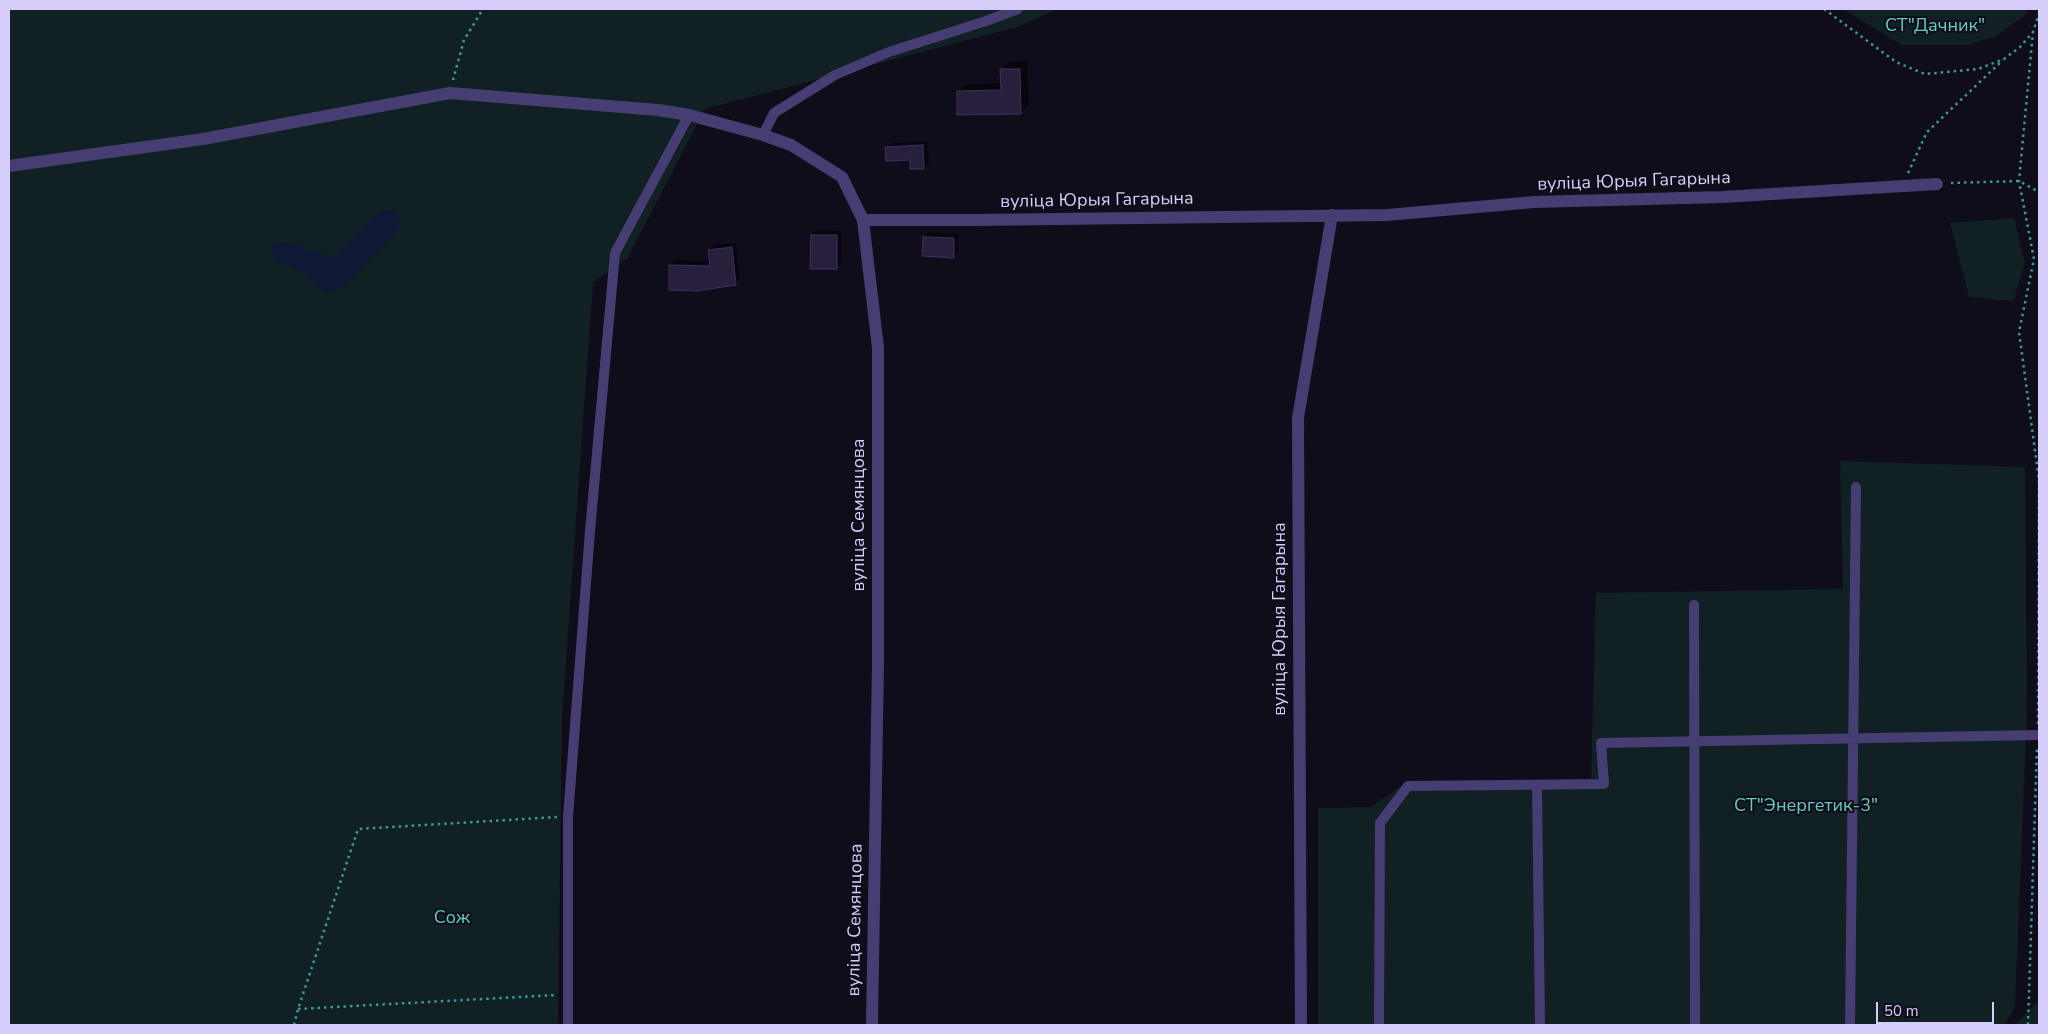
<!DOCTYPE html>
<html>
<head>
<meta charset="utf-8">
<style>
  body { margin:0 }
  #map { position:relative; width:2048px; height:1034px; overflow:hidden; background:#100d1a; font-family:"Nunito Sans",sans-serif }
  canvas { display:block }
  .frame { position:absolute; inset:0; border:10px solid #d6ccf9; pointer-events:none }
  .scale { position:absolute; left:1876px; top:1002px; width:118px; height:22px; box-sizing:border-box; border:2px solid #d6ccf9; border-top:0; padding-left:6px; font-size:15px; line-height:18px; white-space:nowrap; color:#d6ccf9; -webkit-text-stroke:4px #100d1a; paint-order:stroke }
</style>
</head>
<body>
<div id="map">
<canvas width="2048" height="1034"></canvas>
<div class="frame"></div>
<div class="scale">50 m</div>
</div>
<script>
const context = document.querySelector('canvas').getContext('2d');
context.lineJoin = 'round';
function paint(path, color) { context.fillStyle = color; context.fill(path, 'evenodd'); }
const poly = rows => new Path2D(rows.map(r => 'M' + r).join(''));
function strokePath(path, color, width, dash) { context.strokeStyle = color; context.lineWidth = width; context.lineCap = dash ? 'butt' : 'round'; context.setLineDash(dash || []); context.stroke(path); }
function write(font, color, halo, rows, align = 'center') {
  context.font = font + ' "Nunito Sans",sans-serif'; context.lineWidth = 4; context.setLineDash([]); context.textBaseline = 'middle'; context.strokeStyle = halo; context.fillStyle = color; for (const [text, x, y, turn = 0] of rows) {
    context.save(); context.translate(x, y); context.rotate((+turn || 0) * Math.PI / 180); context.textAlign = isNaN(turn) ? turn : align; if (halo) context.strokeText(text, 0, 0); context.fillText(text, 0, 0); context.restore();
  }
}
paint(poly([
  [9,9,1057,9,1017,27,705,109,627,259,593,282,562,719,558,1025,9,1025],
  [1843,9,2027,9,2026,15,1994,37,1967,45,1902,45],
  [2014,218,2025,263,2013,301,1969,297,1950,223],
  [1840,461,2025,467,2027,711,2015,1007,2004,1025,1318,1025,1318,808,1371,807,1405,784,1591,779,1596,593,1843,589],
  [2039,1000,2039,1025,2015,1025]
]), '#112123');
paint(poly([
  [385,210,394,212,398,215,401,224,400,228,349,282,333,293,325,293,319,289,303,273,277,261,271,254,273,246,282,243,295,244,327,256,337,254,371,219,380,211]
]), '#0f1936');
paint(poly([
  [1027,61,1029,105,1021,112,958,92,966,84,1002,83,1001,70,1009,62],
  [927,141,929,162,924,168,911,159,887,148,892,143],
  [817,230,842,231,841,263,836,268,812,235],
  [929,232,959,234,958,251,953,257,924,237],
  [736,243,740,279,735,284,671,265,676,260,711,262,709,250,714,245]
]), '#0007');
const building = poly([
  [1000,69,1020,69,1021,114,957,115,957,91,1001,90,1000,69],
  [923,145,924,169,910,169,910,160,886,161,885,147,923,145],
  [811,235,837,235,837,269,810,269,811,235],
  [923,237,954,238,954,258,922,256,923,237],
  [732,247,736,285,696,291,669,290,669,265,710,266,708,250,732,247]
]);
paint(building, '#281f3c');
strokePath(building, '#403061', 1);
strokePath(poly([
  [1824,9,1896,62,1925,74,1978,69,2004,59,2020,47,2033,32,2039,14],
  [453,80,464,40,483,9],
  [1908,173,1927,132,2003,60],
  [1951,183,2019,181,2039,192],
  [2038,724,2039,480,2019,332,2034,259,2019,181,2033,32,2039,31],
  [298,1009,556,995],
  [294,1025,298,1009,358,829,557,817],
  [2028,1025,2037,747]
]), '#3a989e', 2.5, [2.5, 4]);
strokePath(poly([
  [763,135,774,113,835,75,889,52,986,21,1018,9],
  [1694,605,1695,1025],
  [1537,785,1540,1025],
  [568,1025,568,817,590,531,615,253,689,115],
  [1379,1025,1380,823,1408,786,1604,784,1601,743,2038,735],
  [1850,1025,1856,487]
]), '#463d73', 10);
strokePath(poly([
  [9,166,203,139,450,93,658,110,689,115,763,135,791,145,842,177,863,220,878,348,878,662,872,1025],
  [863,220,974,220,1387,215,1534,202,1722,197,1937,184],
  [1301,1025,1298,418,1332,215]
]), '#463d73', 12);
write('18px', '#62cec0', '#100d1a', [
  ["СТ\"Дачник\"",1935,27],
  ["СТ\"Энергетик-3\"",1806,807],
  ["Сож",452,919]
]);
write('18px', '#d6ccf9', '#100d1a', [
  ["вуліца Юрыя Гагарына",1634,182,-2],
  ["вуліца Юрыя Гагарына",1097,201,-1],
  ["вуліца Семянцова",860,515,-90],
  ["вуліца Юрыя Гагарына",1281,619,-90],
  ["вуліца Семянцова",856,920,-89]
]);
</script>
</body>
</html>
